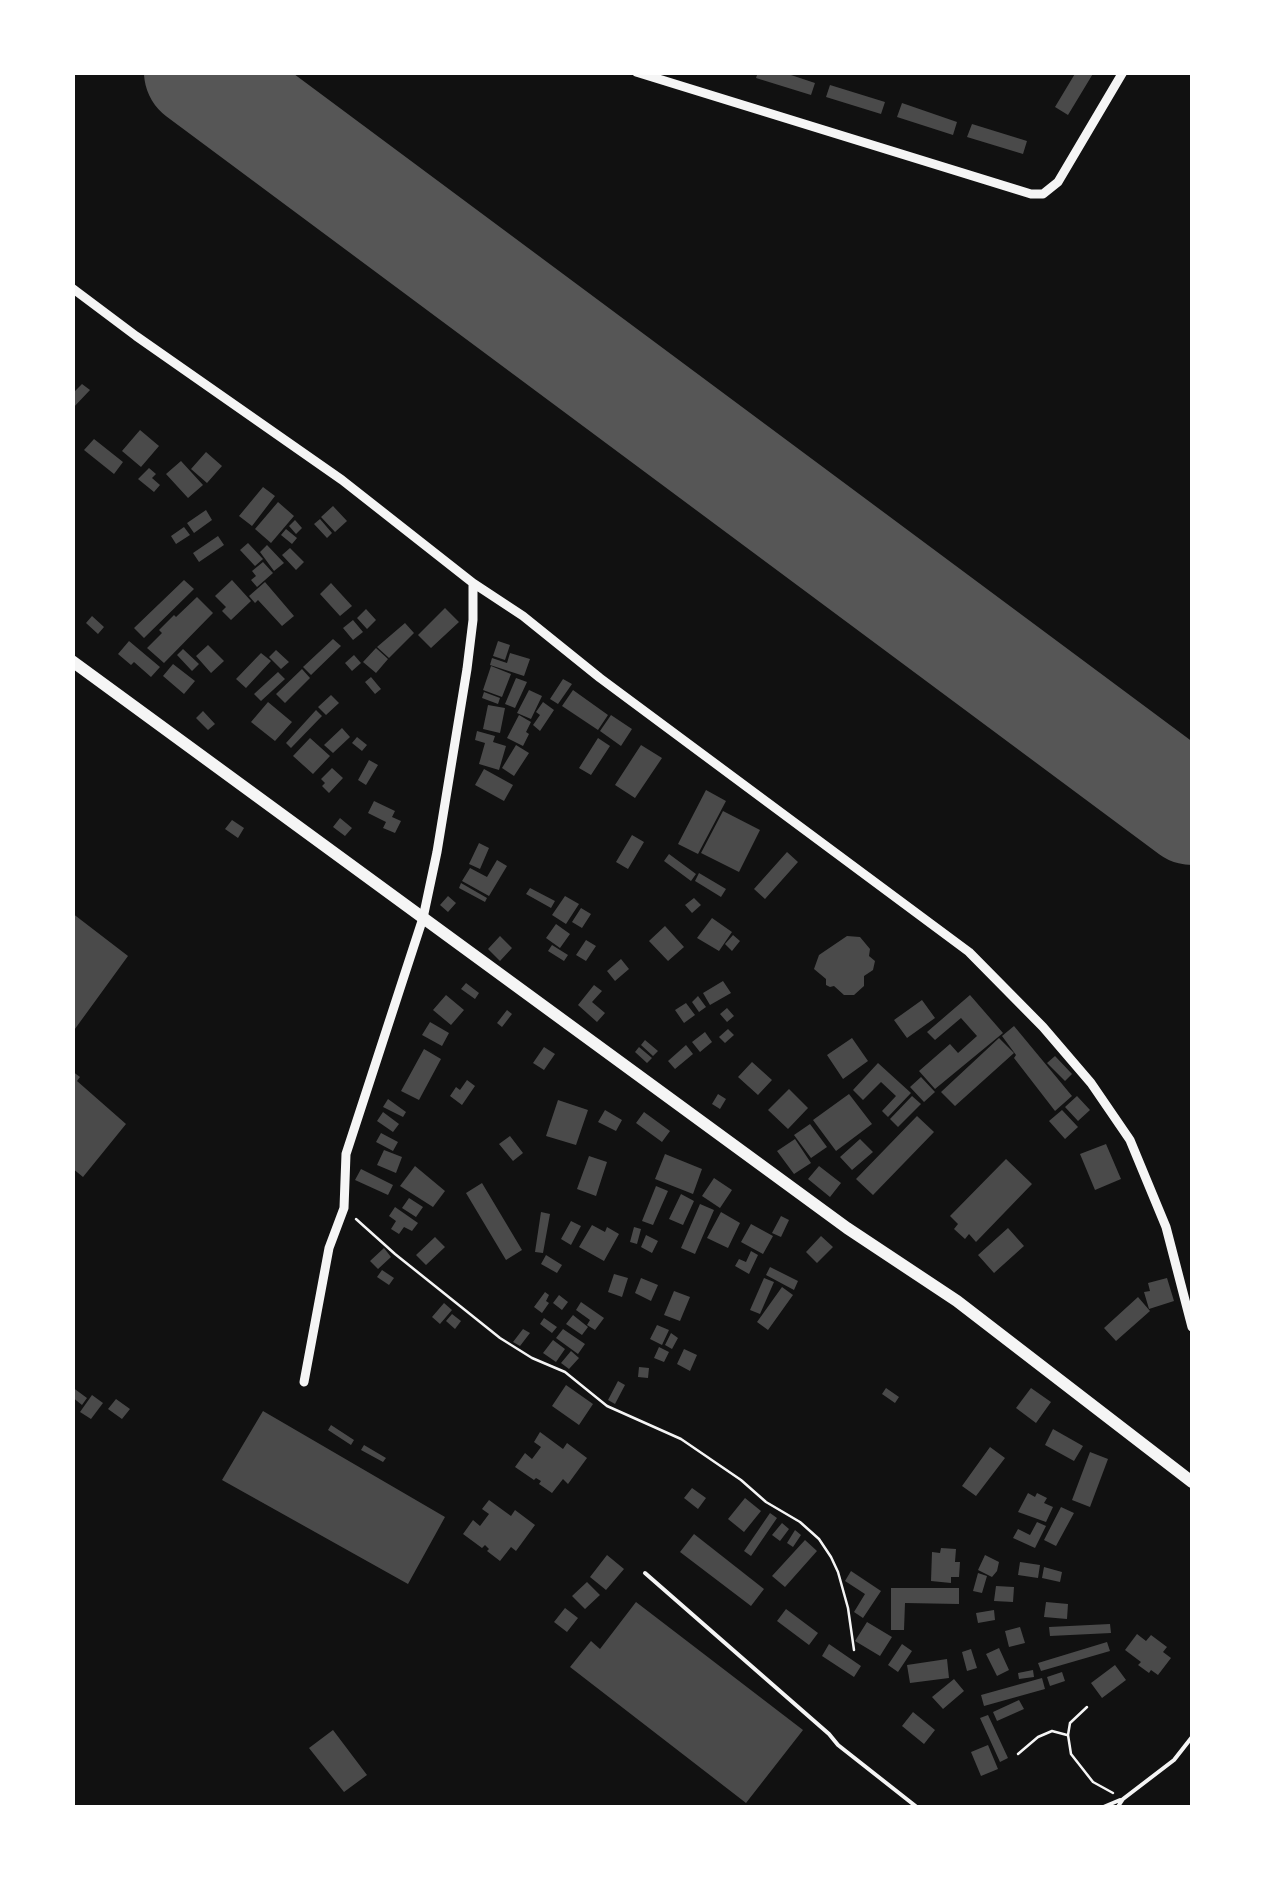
<!DOCTYPE html>
<html>
<head>
<meta charset="utf-8">
<style>
  body { margin:0 }
  #map { position:relative; width:1265px; height:1880px; overflow:hidden; background:#111; font-family:Quicksand,sans-serif }
  canvas { display:block }
  .frame { position:absolute; inset:0; border:75px solid #fff; pointer-events:none }
</style>
</head>
<body>
<div id="map">
<canvas width="1265" height="1880"></canvas>
<div class="frame"></div>
</div>
<script>
const context = document.querySelector('canvas').getContext('2d');
context.lineJoin = 'round';
const poly = rows => new Path2D(rows.map(r => 'M' + r).join(''));
function strokePath(path, color, width, dash) { context.strokeStyle = color; context.lineWidth = width; context.lineCap = dash ? 'butt' : 'round'; context.setLineDash(dash || []); context.stroke(path); }
function paint(path, color) { context.fillStyle = color; context.fill(path, 'evenodd'); }
strokePath(poly([
  [199,72,1192,810]
]), '#565656', 110);
paint(poly([
  [758,72,782,72,815,83,811,95,756,78],
  [1076,72,1094,72,1068,115,1055,107],
  [830,85,885,102,881,114,826,97],
  [902,103,957,122,953,135,897,117],
  [972,124,1027,141,1023,154,967,137],
  [82,384,90,390,72,409,72,394],
  [140,430,159,446,141,467,122,451],
  [94,439,123,462,114,474,84,450],
  [206,452,222,466,207,483,191,469],
  [181,461,203,485,188,498,166,474],
  [149,468,156,474,152,478,160,485,154,492,138,479],
  [263,487,275,496,252,526,239,516],
  [278,502,294,516,271,543,255,529],
  [333,506,347,521,335,532,321,517],
  [206,510,212,520,194,533,187,523],
  [320,519,332,533,327,538,314,524],
  [295,520,302,528,296,534,289,526],
  [184,527,190,535,176,544,171,536],
  [286,529,297,538,292,544,281,535],
  [218,536,224,545,199,562,193,553],
  [248,543,263,559,255,566,240,550],
  [267,545,284,563,274,571,260,552],
  [290,548,304,562,296,570,282,555],
  [263,562,273,573,257,587,251,580,256,576,252,571],
  [184,580,194,589,144,638,134,628],
  [232,580,251,601,231,620,222,611,226,607,215,596],
  [265,582,294,616,282,626,258,600,255,603,249,596],
  [331,583,352,606,340,616,320,594],
  [197,597,213,613,164,663,147,648,162,633,159,630,174,615,176,617],
  [445,608,459,622,431,648,418,635],
  [366,609,376,620,367,629,357,618],
  [92,616,104,627,98,634,86,623],
  [353,620,363,632,353,640,343,628],
  [405,623,414,633,389,658,377,647],
  [333,639,341,646,311,675,303,667],
  [129,641,160,667,151,677,134,662,131,665,118,654],
  [498,641,510,645,505,660,493,656],
  [208,645,224,661,211,673,196,656],
  [376,648,388,659,376,673,363,662],
  [183,649,199,664,192,671,177,655],
  [276,650,289,662,281,669,269,657],
  [261,653,271,661,246,688,236,679],
  [510,653,530,659,524,676,490,665,492,658,507,663],
  [354,655,361,663,352,671,345,663],
  [173,664,195,681,184,694,163,676],
  [491,666,511,674,502,697,483,690],
  [302,669,310,678,285,703,276,694],
  [278,672,285,679,261,701,254,694],
  [371,677,381,689,375,694,365,682],
  [516,678,527,682,515,708,505,704],
  [563,679,572,684,558,704,550,699],
  [529,690,542,696,531,719,517,713],
  [573,690,608,715,598,730,562,706],
  [484,692,500,698,498,704,482,698],
  [331,695,339,703,326,715,318,707],
  [268,702,292,722,275,741,251,722],
  [543,702,554,710,540,731,533,725,540,715,536,712],
  [488,705,505,708,500,733,483,729],
  [316,710,322,716,291,748,286,743],
  [203,711,215,724,208,730,196,718],
  [519,715,531,722,526,732,529,734,523,746,507,738],
  [611,715,632,729,621,746,600,731],
  [342,728,350,737,333,753,324,745],
  [477,731,495,736,493,742,506,746,499,770,479,764,485,743,475,740],
  [357,737,367,745,362,751,352,743],
  [310,738,330,756,313,774,293,756],
  [598,738,610,746,591,775,579,768],
  [516,745,529,753,514,776,502,768],
  [641,745,662,758,635,798,615,785],
  [369,760,378,765,366,785,358,780],
  [332,768,343,778,329,793,322,786,325,783,321,779],
  [484,769,513,785,504,801,475,785],
  [706,790,726,801,698,854,678,844],
  [374,801,395,811,392,817,401,821,395,833,383,828,386,822,368,813],
  [723,811,760,830,739,872,701,853],
  [340,818,352,828,345,836,333,827],
  [232,820,244,828,238,838,225,829],
  [632,835,644,842,628,869,616,862],
  [479,843,489,848,480,869,469,864],
  [787,852,798,862,765,899,754,889],
  [669,854,696,874,691,881,664,861],
  [497,860,507,866,489,896,462,881,470,868,487,877],
  [699,873,726,889,721,897,695,881],
  [461,883,487,898,485,902,459,888],
  [530,888,555,901,551,908,526,894],
  [448,896,456,903,448,912,440,905],
  [565,896,579,904,566,924,552,915],
  [694,898,701,905,692,913,685,905],
  [581,908,591,914,582,928,572,922],
  [72,913,128,956,72,1033],
  [712,918,732,932,719,951,697,938],
  [556,924,570,934,560,948,546,938],
  [665,926,684,947,668,961,649,941],
  [733,935,740,941,732,951,725,944],
  [500,936,512,948,500,961,488,949],
  [847,936,860,937,870,949,869,956,875,961,873,970,864,976,864,986,854,995,844,995,834,986,830,987,826,985,826,979,814,969,819,955],
  [586,940,596,946,586,961,576,955],
  [552,945,568,955,564,961,548,951],
  [621,959,629,969,615,981,607,971],
  [723,981,731,993,710,1005,703,993],
  [466,983,479,993,475,999,461,989],
  [594,985,602,991,592,1002,605,1013,597,1022,578,1005],
  [446,995,464,1010,451,1025,433,1010],
  [970,995,1003,1033,935,1089,919,1071,950,1044,958,1053,977,1036,961,1018,935,1040,927,1032],
  [698,996,706,1007,699,1012,692,1002],
  [922,1000,935,1018,907,1038,894,1020],
  [686,1003,695,1015,684,1023,675,1010],
  [727,1008,734,1016,727,1022,720,1014],
  [507,1010,512,1014,502,1027,497,1023],
  [430,1022,449,1033,442,1046,422,1035],
  [1014,1026,1072,1096,1055,1111,1014,1058,1016,1055,1002,1036],
  [728,1029,734,1035,725,1043,719,1037],
  [705,1032,712,1042,700,1052,692,1042],
  [852,1038,868,1061,843,1079,827,1055],
  [999,1038,1014,1053,955,1106,941,1092],
  [645,1040,658,1051,653,1056,641,1045],
  [686,1045,693,1054,675,1069,668,1061],
  [544,1047,555,1054,544,1070,533,1063],
  [639,1047,652,1058,647,1063,635,1052],
  [424,1049,441,1059,419,1100,401,1091],
  [1055,1056,1072,1074,1065,1081,1047,1063],
  [752,1062,772,1080,758,1095,738,1077],
  [878,1063,911,1093,888,1117,882,1111,896,1096,881,1082,863,1100,853,1090],
  [72,1071,80,1077,77,1081,126,1124,83,1177,72,1168],
  [921,1077,935,1092,924,1102,910,1087],
  [467,1080,475,1086,462,1105,450,1096,456,1087,460,1090],
  [789,1089,808,1108,788,1129,768,1110],
  [718,1094,726,1099,720,1109,712,1104],
  [849,1094,872,1124,836,1151,813,1120],
  [912,1096,921,1104,898,1127,890,1119],
  [1077,1096,1090,1110,1078,1121,1065,1107],
  [388,1099,406,1112,403,1117,383,1107],
  [558,1100,588,1110,576,1145,546,1136],
  [605,1110,622,1120,616,1131,598,1122],
  [1062,1110,1078,1127,1065,1139,1049,1121],
  [383,1112,399,1124,393,1132,377,1121],
  [644,1112,670,1131,662,1142,636,1123],
  [917,1116,934,1132,873,1195,856,1179],
  [810,1124,827,1147,811,1158,794,1135],
  [381,1133,398,1142,393,1151,376,1142],
  [510,1136,523,1153,513,1161,499,1144],
  [795,1139,811,1163,794,1174,777,1151],
  [860,1139,873,1152,852,1170,840,1157],
  [1106,1144,1121,1179,1095,1190,1080,1154],
  [384,1150,402,1157,396,1173,377,1165],
  [665,1154,702,1169,693,1194,655,1179],
  [589,1156,607,1162,596,1196,577,1189],
  [1006,1159,1032,1184,976,1242,969,1234,965,1239,954,1229,958,1224,950,1216],
  [415,1166,445,1191,433,1207,400,1186],
  [819,1166,841,1183,830,1197,808,1179],
  [361,1169,393,1185,388,1195,355,1180],
  [714,1178,732,1190,720,1208,702,1196],
  [482,1183,522,1250,506,1260,466,1193],
  [656,1186,668,1191,653,1225,642,1221],
  [681,1194,694,1201,683,1225,669,1219],
  [409,1198,423,1207,416,1217,402,1208],
  [700,1204,714,1210,695,1254,681,1248],
  [395,1207,418,1223,412,1231,404,1227,399,1234,391,1229,396,1221,389,1216],
  [541,1212,550,1214,543,1253,535,1252],
  [721,1212,740,1223,728,1248,707,1238],
  [781,1216,789,1220,781,1237,772,1233],
  [571,1221,581,1226,571,1245,561,1239],
  [751,1224,773,1236,763,1254,741,1242],
  [592,1225,605,1232,607,1227,619,1234,604,1261,579,1247],
  [634,1227,641,1229,637,1244,630,1242],
  [1008,1228,1024,1246,994,1273,978,1255],
  [646,1235,658,1241,652,1253,641,1247],
  [821,1236,833,1247,817,1263,806,1252],
  [435,1237,445,1247,426,1265,416,1255],
  [384,1248,391,1257,378,1269,370,1261],
  [751,1251,758,1255,749,1274,735,1266,739,1259,746,1262],
  [546,1255,562,1265,557,1273,541,1264],
  [770,1267,798,1281,794,1290,766,1275],
  [382,1270,394,1278,389,1285,377,1277],
  [614,1274,628,1278,622,1297,608,1292],
  [641,1278,658,1285,651,1301,635,1293],
  [764,1278,774,1282,760,1314,750,1310],
  [1167,1278,1174,1301,1149,1309,1144,1292,1150,1291,1148,1283],
  [782,1287,793,1295,768,1330,757,1322],
  [674,1291,690,1297,680,1321,664,1315],
  [545,1292,549,1295,546,1301,549,1303,542,1313,534,1307],
  [559,1295,568,1302,562,1310,553,1303],
  [1138,1297,1150,1311,1116,1341,1104,1328],
  [581,1302,604,1318,595,1330,587,1325,590,1320,576,1310],
  [444,1303,452,1310,440,1324,432,1317],
  [452,1314,461,1321,455,1329,446,1321],
  [573,1315,588,1327,582,1335,566,1324],
  [544,1318,557,1327,552,1333,540,1324],
  [657,1325,669,1330,662,1345,650,1339],
  [523,1329,530,1333,520,1346,513,1342],
  [563,1329,585,1344,578,1354,556,1338],
  [671,1333,678,1338,672,1349,665,1345],
  [553,1340,565,1349,556,1362,543,1353],
  [659,1347,669,1352,664,1362,654,1358],
  [684,1349,697,1355,690,1371,677,1364],
  [571,1351,579,1358,569,1369,561,1363],
  [639,1367,649,1368,648,1378,638,1377],
  [618,1381,625,1385,615,1404,608,1400],
  [566,1385,593,1404,579,1425,552,1406],
  [72,1387,87,1398,82,1405,72,1397],
  [886,1388,899,1397,895,1403,882,1394],
  [1031,1388,1051,1402,1036,1423,1016,1408],
  [92,1395,103,1403,91,1419,80,1412],
  [116,1399,130,1409,122,1419,108,1409],
  [263,1411,445,1517,408,1584,222,1480],
  [331,1425,354,1440,351,1445,328,1430],
  [1053,1429,1083,1446,1074,1461,1045,1445],
  [540,1432,563,1449,567,1443,587,1458,568,1484,563,1479,552,1493,539,1484,541,1481,536,1478,534,1480,515,1467,525,1453,532,1459,541,1447,534,1442],
  [364,1445,386,1458,383,1462,361,1450],
  [990,1447,1005,1458,976,1496,962,1486],
  [1090,1452,1108,1459,1090,1507,1072,1500],
  [692,1488,706,1498,698,1509,684,1498],
  [1028,1493,1035,1497,1037,1493,1047,1498,1044,1503,1053,1507,1046,1522,1018,1512],
  [745,1498,761,1511,744,1532,728,1519],
  [489,1500,511,1516,515,1510,535,1525,516,1551,511,1547,500,1561,487,1551,489,1549,485,1545,482,1548,463,1534,473,1520,480,1526,489,1514,482,1509],
  [1061,1507,1074,1513,1056,1546,1044,1540],
  [770,1513,777,1518,751,1556,744,1551],
  [1037,1522,1046,1526,1035,1548,1013,1538,1018,1529,1030,1535],
  [782,1523,789,1529,780,1541,772,1535],
  [795,1530,801,1535,793,1547,787,1543],
  [694,1534,764,1589,751,1606,680,1552],
  [805,1540,817,1551,785,1587,772,1576],
  [941,1548,956,1549,955,1562,960,1562,959,1577,951,1577,951,1583,931,1581,932,1552,940,1553],
  [607,1555,624,1569,606,1590,590,1577],
  [985,1555,999,1562,997,1571,992,1577,978,1570],
  [1020,1562,1040,1565,1038,1578,1018,1575],
  [1044,1567,1062,1572,1060,1582,1042,1578],
  [851,1571,881,1591,863,1618,854,1612,865,1594,845,1581],
  [978,1573,987,1576,982,1593,973,1591],
  [587,1582,600,1595,585,1609,572,1596],
  [996,1586,1014,1587,1013,1602,994,1601],
  [891,1588,959,1588,959,1604,905,1603,904,1630,891,1630],
  [636,1602,803,1730,746,1803,570,1667,591,1641,600,1649],
  [1046,1602,1068,1604,1067,1619,1044,1617],
  [565,1608,578,1618,567,1632,554,1622],
  [786,1609,818,1633,809,1645,777,1621],
  [994,1610,995,1620,978,1623,976,1613],
  [867,1622,892,1637,880,1656,855,1641],
  [1110,1624,1111,1633,1050,1636,1049,1627],
  [1020,1627,1025,1643,1009,1647,1005,1631],
  [1137,1634,1146,1641,1151,1635,1167,1647,1163,1652,1171,1658,1158,1675,1151,1670,1149,1673,1138,1665,1141,1662,1125,1650],
  [1107,1642,1110,1651,1041,1671,1038,1663],
  [829,1644,861,1666,854,1677,822,1656],
  [902,1644,912,1651,898,1672,888,1665],
  [999,1648,1009,1670,997,1676,986,1654],
  [971,1649,977,1668,967,1671,962,1652],
  [947,1659,949,1678,910,1683,907,1665],
  [1115,1665,1126,1680,1102,1698,1091,1683],
  [1033,1670,1034,1677,1019,1679,1018,1673],
  [1062,1672,1065,1681,1050,1686,1047,1677],
  [1042,1678,1045,1689,984,1706,981,1695],
  [954,1679,964,1691,943,1709,932,1697],
  [1019,1700,1024,1709,997,1721,993,1712],
  [913,1712,935,1730,924,1744,902,1726],
  [988,1715,1008,1758,1000,1762,980,1718],
  [333,1730,367,1775,344,1792,309,1748],
  [988,1745,998,1769,981,1776,971,1752]
]), '#4a4a4a');
strokePath(poly([
  [356,1219,395,1254,500,1338,532,1358,565,1372,607,1406,681,1439,741,1480,766,1502,800,1522,819,1539,831,1557,838,1572,848,1608,854,1650],
  [1087,1707,1070,1723,1068,1735,1071,1754,1093,1782,1113,1793],
  [1018,1754,1038,1737,1052,1731,1067,1735]
]), '#f5f5f5', 2.5);
strokePath(poly([
  [645,1573,829,1734,838,1745,918,1808],
  [1101,1808,1120,1800],
  [1117,1808,1123,1799,1174,1760,1192,1737]
]), '#f5f5f5', 4);
strokePath(poly([
  [636,72,1031,194,1043,194,1058,182,1123,72],
  [72,288,136,336,342,480,473,583,473,620,467,669,437,852,423,918,346,1154,344,1208,329,1248,304,1382],
  [473,583,523,616,600,678,969,952,1043,1027,1091,1083,1130,1140,1166,1227,1192,1327]
]), '#f5f5f5', 9);
strokePath(poly([
  [72,661,847,1228,957,1301,1192,1482]
]), '#f5f5f5', 12);
</script>
</body>
</html>
